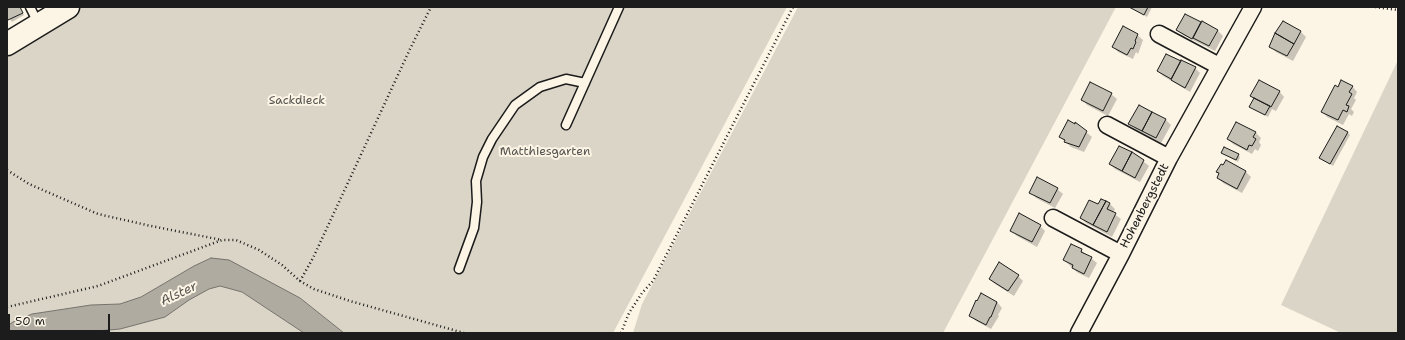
<!DOCTYPE html>
<html>
<head>
<meta charset="utf-8">
<style>
  body { margin:0 }
  #map { position:relative; width:1405px; height:340px; overflow:hidden; background:#fcf5e5; font-family:"Shantell Sans",sans-serif }
  canvas { display:block }
  .frame { position:absolute; inset:0; border:8px solid #1c1c1c; pointer-events:none }
  .scale { position:absolute; left:8px; top:314px; width:102px; height:18px; box-sizing:border-box; border:2px solid #1c1c1c; border-top:0; padding-left:5px; font-size:12px; line-height:14px; white-space:nowrap; color:#1c1c1c; -webkit-text-stroke:3px #fcf5e5; paint-order:stroke }
</style>
</head>
<body>
<div id="map">
<canvas width="1405" height="340"></canvas>
<div class="frame"></div>
<div class="scale">50 m</div>
</div>
<script>
const context = document.querySelector('canvas').getContext('2d');
context.lineJoin = 'round';
function paint(path, color) { context.fillStyle = color; context.fill(path, 'evenodd'); }
const poly = rows => new Path2D(rows.map(r => 'M' + r).join(''));
function strokePath(path, color, width, dash) { context.strokeStyle = color; context.lineWidth = width; context.lineCap = dash ? 'butt' : 'round'; context.setLineDash(dash || []); context.stroke(path); }
function write(font, color, halo, rows, align = 'center') {
  context.font = font + ' "Shantell Sans",sans-serif'; context.lineWidth = 4; context.setLineDash([]); context.textBaseline = 'middle'; context.strokeStyle = halo; context.fillStyle = color; for (const [text, x, y, turn = 0] of rows) {
    context.save(); context.translate(x, y); context.rotate((+turn || 0) * Math.PI / 180); context.textAlign = isNaN(turn) ? turn : align; if (halo) context.strokeText(text, 0, 0); context.fillText(text, 0, 0); context.restore();
  }
}
paint(poly([
  [79,7,787,7,613,333,344,333,300,298,270,283,211,258,194,266,141,297,120,304,91,305,32,314,13,322,7,326,7,53],
  [798,7,1116,7,943,333,633,333,642,304],
  [1398,60,1398,333,1341,333,1281,305],
  [220,286,242,292,304,333,74,333,120,329,165,317,189,300,209,289]
]), '#dbd5c8');
const water = poly([
  [211,258,229,260,300,298,344,333,304,333,242,292,220,286,209,289,189,300,165,317,120,329,74,333,7,333,7,326,13,322,32,314,91,305,120,304,141,297,194,266,211,258]
]);
paint(water, '#b0aba1');
strokePath(water, '#75726c', 1);
paint(poly([
  [9,7,20,7,24,15,12,22,7,15,7,8],
  [1130,7,1152,7,1147,17],
  [1185,15,1217,30,1223,36,1215,51,1183,35,1177,30],
  [1283,23,1301,32,1306,37,1293,61,1276,52,1270,46],
  [1137,35,1143,40,1138,54,1136,52,1133,59,1118,52,1113,46],
  [1195,68,1200,73,1190,92,1163,76,1158,71],
  [1352,86,1357,92,1354,98,1356,100,1351,109,1354,112,1352,116,1349,114,1343,125,1327,117,1322,111,1338,88],
  [1279,91,1284,97,1276,111,1272,109,1268,117,1253,109,1255,99,1251,96],
  [1111,94,1117,99,1108,116,1087,105,1082,99],
  [1139,106,1166,120,1171,125,1161,143,1135,129,1130,123],
  [1237,123,1256,133,1261,138,1259,142,1261,145,1258,151,1255,149,1252,154,1233,144,1228,139],
  [1076,124,1092,137,1084,152,1071,147,1060,137],
  [1347,132,1350,135,1333,166,1323,160,1320,158],
  [1222,153,1238,155,1240,157,1238,162],
  [1139,158,1149,166,1140,182,1115,169,1110,164],
  [1245,171,1251,177,1242,193,1223,183,1218,178,1220,174,1218,172],
  [1057,189,1063,194,1055,208,1036,198,1031,192],
  [1101,200,1110,204,1115,209,1113,213,1121,219,1112,237,1086,223,1081,218,1099,206],
  [1040,226,1045,231,1037,247,1017,236,1012,231],
  [1081,250,1097,263,1089,278,1078,273,1064,260],
  [1018,276,1023,281,1014,296,995,284,990,279],
  [997,302,1002,308,998,315,999,316,991,329,976,321,971,316]
]), '#0003');
const building = poly([
  [7,7,20,7,23,13,8,20,7,17,7,7],
  [1129,7,1148,7,1144,15,1129,7],
  [1185,14,1201,22,1192,39,1176,30,1185,14],
  [1202,21,1218,30,1209,46,1193,38,1202,21],
  [1283,21,1301,31,1294,44,1275,33,1283,21],
  [1123,26,1138,34,1135,41,1136,42,1133,49,1131,48,1127,55,1112,47,1123,26],
  [1275,33,1294,44,1287,56,1269,47,1275,33],
  [1166,54,1181,61,1171,79,1157,71,1166,54],
  [1181,60,1196,67,1185,88,1171,80,1181,60],
  [1259,80,1280,91,1271,107,1250,96,1259,80],
  [1341,80,1353,86,1349,92,1352,94,1346,105,1349,106,1347,112,1343,110,1338,120,1321,112,1335,85,1338,87,1341,80],
  [1090,82,1112,93,1103,111,1081,100,1090,82],
  [1254,98,1270,106,1265,115,1249,107,1254,98],
  [1139,105,1152,112,1142,131,1128,124,1139,105],
  [1152,112,1166,119,1156,138,1142,131,1152,112],
  [1068,120,1075,124,1075,122,1087,131,1079,147,1064,142,1065,140,1059,137,1068,120],
  [1236,122,1256,132,1253,137,1256,139,1252,146,1249,145,1247,150,1227,139,1236,122],
  [1337,126,1348,132,1330,164,1319,158,1337,126],
  [1119,146,1132,152,1122,171,1109,164,1119,146],
  [1224,147,1239,154,1236,160,1221,153,1224,147],
  [1132,152,1144,160,1135,178,1122,171,1132,152],
  [1226,160,1246,171,1237,189,1217,178,1219,173,1216,172,1221,164,1223,165,1226,160],
  [1037,177,1058,188,1050,203,1029,193,1037,177],
  [1101,199,1106,201,1093,225,1080,218,1089,200,1098,204,1101,199],
  [1106,201,1110,203,1107,209,1116,213,1107,232,1093,225,1106,201],
  [1019,213,1041,225,1032,242,1010,231,1019,213],
  [1071,244,1082,249,1081,252,1092,257,1084,274,1072,268,1073,265,1063,260,1071,244],
  [999,262,1019,275,1008,291,989,279,999,262],
  [981,293,997,302,991,317,990,317,986,325,969,316,976,300,977,301,981,293]
]);
paint(building, '#c4c0b3');
strokePath(building, '#1c1c1c', 1);
const lane = poly([
  [30,7,39,25],
  [566,125,619,7],
  [459,269,474,228,477,202,476,181,483,157,492,139,515,105,540,87,566,79,585,83]
]);
const street = poly([
  [1159,34,1219,66],
  [1107,125,1169,158],
  [1053,218,1121,254],
  [1079,333,1121,254,1169,158,1253,7]
]);
const secondary = poly([
  [7,44,68,7]
]);
strokePath(lane, '#1c1c1c', 11);
strokePath(street, '#1c1c1c', 19);
strokePath(secondary, '#1c1c1c', 25);
strokePath(poly([
  [1375,7,1398,10],
  [7,170,29,184,98,214,151,226,222,240],
  [300,281,313,258,410,49,431,7],
  [7,307,98,286,222,240,236,240,259,250,282,265,300,281,314,289,350,301,464,333],
  [621,333,629,313,642,293,653,281,793,7]
]), '#1c1c1c', 2.5, [1, 3]);
strokePath(lane, '#fcf5e5', 8);
strokePath(street, '#fcf5e5', 16);
strokePath(secondary, '#fcf5e5', 22);
write('12px', '#555450', '#fcf5e5', [
  ["Sackdieck",297,101],
  ["Matthiesgarten",545,152]
]);
write('12px', '#1c1c1c', '#fcf5e5', [
  ["Hohenbergstedt",1145,206,-63]
]);
write('italic 13px', '#575551', '#fcf5e5', [
  ["Alster",179,294,-25]
]);
</script>
</body>
</html>
